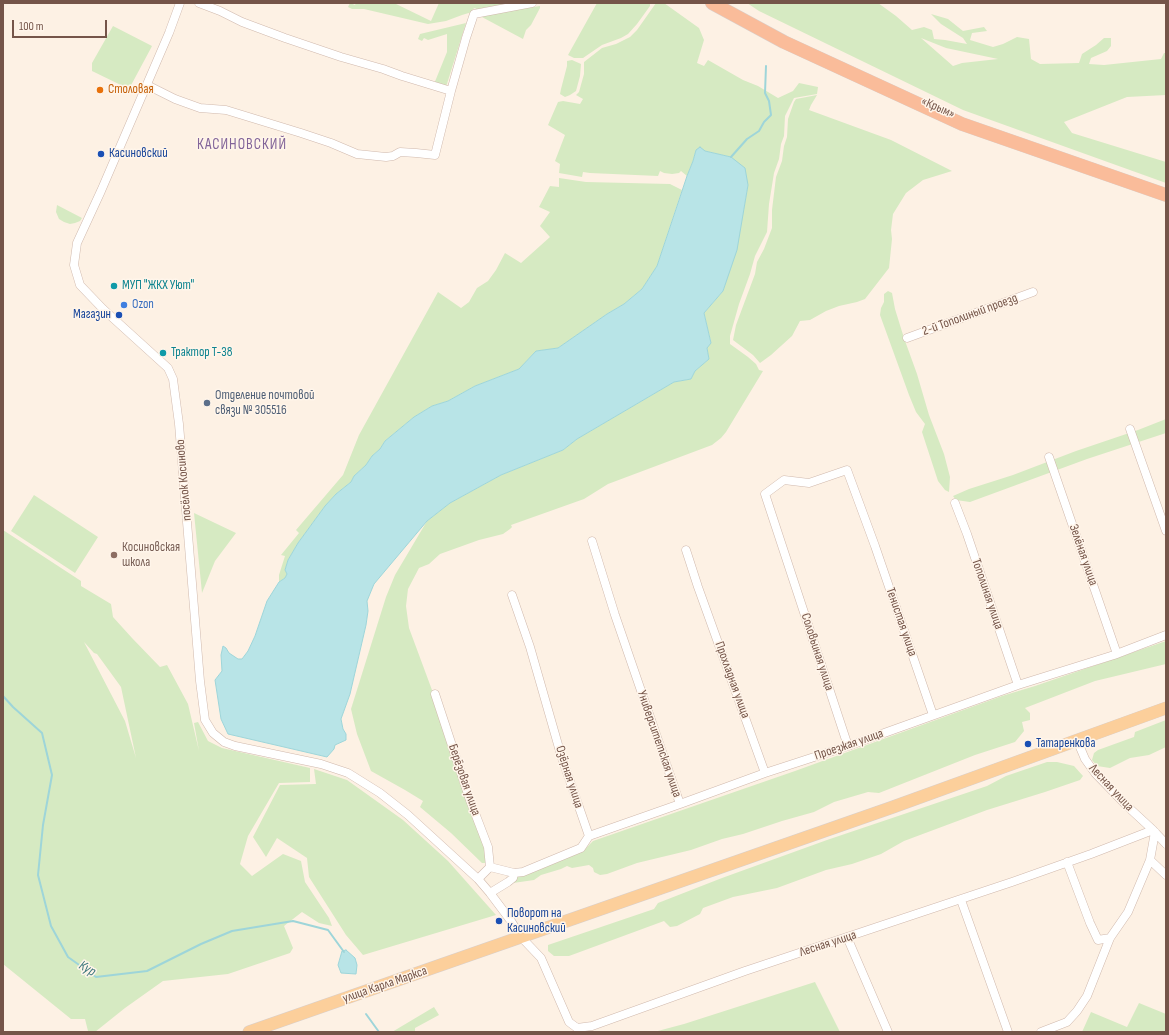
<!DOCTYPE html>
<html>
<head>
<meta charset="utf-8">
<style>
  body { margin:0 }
  #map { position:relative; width:1169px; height:1035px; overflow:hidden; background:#fdf1e4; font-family:"Sofia Sans Condensed",sans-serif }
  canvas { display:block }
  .frame { position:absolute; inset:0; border:4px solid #755549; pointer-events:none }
  .scale { position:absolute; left:12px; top:20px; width:95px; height:18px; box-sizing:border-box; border:2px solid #755549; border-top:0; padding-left:5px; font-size:12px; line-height:14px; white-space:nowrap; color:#755549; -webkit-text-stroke:3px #fff5ea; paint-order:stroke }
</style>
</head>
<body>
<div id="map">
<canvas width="1169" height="1035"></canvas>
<div class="frame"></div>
<div class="scale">100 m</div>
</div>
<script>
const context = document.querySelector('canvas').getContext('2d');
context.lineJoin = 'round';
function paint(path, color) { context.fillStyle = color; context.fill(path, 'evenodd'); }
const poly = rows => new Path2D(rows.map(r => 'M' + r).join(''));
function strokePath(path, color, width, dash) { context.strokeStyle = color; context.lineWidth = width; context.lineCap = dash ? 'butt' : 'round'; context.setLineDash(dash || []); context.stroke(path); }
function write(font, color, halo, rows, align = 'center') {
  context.font = font + ' "Sofia Sans Condensed",sans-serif'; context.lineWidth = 3; context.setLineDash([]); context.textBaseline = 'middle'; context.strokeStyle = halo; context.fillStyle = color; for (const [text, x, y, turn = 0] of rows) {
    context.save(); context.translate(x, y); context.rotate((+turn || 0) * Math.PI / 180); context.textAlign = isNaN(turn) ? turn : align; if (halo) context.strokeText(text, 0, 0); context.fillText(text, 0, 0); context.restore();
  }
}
paint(poly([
  [350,3,355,5,356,3,394,3,431,21,439,3,520,3,502,6,487,7,477,10,475,8,473,9,472,12,462,15,446,21,428,24,364,9,352,9,348,7],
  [597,3,650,3,650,6,637,24,628,34,621,38,602,45,583,58,574,58,568,55],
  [656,3,664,3,699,28,704,40,697,63,704,66,708,60,743,80,758,86,778,98,793,91,799,83,818,87,817,94,794,98,785,116,784,136,781,144,779,159,774,173,769,204,767,232,755,256,750,274,739,304,730,336,730,344,748,357,756,364,759,370,763,371,726,432,721,438,712,445,608,484,584,499,511,525,512,527,510,529,503,534,479,540,440,554,429,564,419,568,408,589,406,606,409,628,442,717,491,863,482,863,451,833,420,807,423,801,405,790,371,771,357,734,351,709,386,597,395,575,427,521,450,503,501,475,563,450,577,439,674,382,691,379,695,371,709,359,707,348,711,342,704,313,723,291,744,207,748,185,731,157,705,151,696,150,693,161,687,176,681,171,679,173,672,174,664,173,660,171,658,176,590,173,583,172,582,177,559,173,560,164,555,161,565,135,548,125,558,102,563,101,580,104,583,99,576,95,579,92,584,74,584,62,602,48,616,44,630,37,637,30],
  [747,3,878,3,896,16,912,30,924,27,932,30,934,39,945,40,967,44,963,38,941,24,931,14,948,19,963,31,984,27,987,31,972,33,970,40,993,47,1003,44,1017,37,1029,39,1031,59,1040,64,1079,63,1082,54,1096,45,1104,38,1111,38,1111,46,1107,51,1091,58,1089,64,1104,65,1161,59,1164,53,1166,53,1166,95,1127,97,1064,122,1072,133,1166,162,1166,183,963,110,759,11],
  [921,38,946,48,998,59,962,63,953,66],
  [540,6,540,8,531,25,526,30,523,39,480,16,481,15],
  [466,23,446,87,434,84,447,52,447,34,428,40,424,38,422,41,418,39,420,34],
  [113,26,152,46,151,48,129,89,92,71,92,63],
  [572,60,581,64,580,76,576,91,570,95,565,97,560,94,561,89,567,66,567,61],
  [817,95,811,105,809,110,891,140,952,171,923,180,906,193,893,214,891,230,892,239,889,268,865,299,857,302,839,306,826,311,810,320,800,321,792,336,771,355,760,363,753,355,733,340,736,325,755,274,757,262,764,249,772,228,772,210,776,177,782,161,784,146,787,137,788,119,794,102,796,99],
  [559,178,586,182,670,184,682,190,657,266,642,289,624,304,607,314,558,348,536,351,519,369,475,386,448,401,432,406,414,417,385,441,380,449,372,456,366,465,354,476,351,482,336,494,325,506,298,543,288,560,285,570,287,574,285,578,279,582,279,575,285,556,281,555,299,533,296,530,343,475,359,435,438,292,461,308,469,302,477,288,488,281,496,270,505,253,521,263,550,237,540,226,550,212,539,207,550,186,559,187],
  [57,205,82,218,80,221,75,223,70,224,64,222,59,219,56,212],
  [888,291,892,293,895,309,904,338,917,374,929,415,944,454,950,477,949,492,945,490,938,481,922,432,925,424,916,412,909,395,880,315,881,308,884,302,884,294],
  [1166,419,1166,433,1087,459,970,502,956,500,953,496,969,489,1013,475,1076,451,1138,430],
  [34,495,98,537,75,573,11,531],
  [194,513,236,533,215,561,202,593],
  [3,530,81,581,81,586,111,604,113,617,132,638,160,667,167,665,188,704,199,751,194,723,198,722,208,741,222,748,310,768,310,782,279,783,248,836,240,864,252,876,283,854,301,861,305,882,329,918,332,926,319,923,302,912,284,926,293,948,290,953,228,974,163,981,125,1008,95,1032,88,1031,85,1019,71,1019,3,964],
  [84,642,94,653,97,654,121,687,136,758,125,721],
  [1166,641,1166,664,1095,681,1025,708,1030,713,1030,720,1022,722,1024,731,1015,742,975,755,879,793,868,792,834,802,814,812,782,821,743,834,722,839,691,850,637,863,607,874,600,875,594,872,593,868,589,865,572,868,567,866,561,869,541,875,534,880,513,883,517,873,584,850,593,841,795,771,1002,696,1035,686],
  [1166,720,1166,747,1149,755,1130,758,1110,768,1097,766,1092,760,1094,753,1098,750,1134,737,1135,732],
  [1057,762,1074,766,1083,776,1080,780,1045,792,987,810,904,841,881,854,852,864,826,870,777,888,733,897,703,908,700,914,677,926,670,927,664,921,569,956,554,956,548,951,548,945,654,909,658,903,722,878,827,840,987,786,1006,776,1047,762],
  [314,769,347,780,403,820,448,861,496,915,363,955,346,935,309,877,307,858,277,838,266,857,253,837,280,785,316,784],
  [815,982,840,1032,654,1032,684,1024],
  [1139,1003,1166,1014,1166,1032,1082,1032,1091,1012,1127,1027],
  [434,1007,439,1015,415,1028,415,1032,392,1032]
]), '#d6eac2');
const water = poly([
  [700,147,705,151,731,157,745,168,748,185,737,250,723,291,704,313,711,343,707,348,709,359,695,371,691,379,674,382,577,439,563,450,501,475,450,503,427,521,374,584,367,601,368,611,366,625,350,694,341,719,343,729,346,734,346,740,335,745,334,749,327,757,228,734,221,719,215,680,222,671,221,655,223,646,226,648,229,653,238,659,242,659,248,651,255,636,267,601,279,582,285,578,287,574,285,570,288,560,298,543,325,506,336,494,351,482,354,476,366,465,372,456,380,449,385,441,414,417,432,406,448,401,475,386,519,369,536,351,558,348,607,314,624,304,642,289,657,266,687,176,693,161,696,150,700,147],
  [346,950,355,958,357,965,356,974,341,973,338,965,342,951,346,950]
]);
paint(water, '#b8e4e7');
strokePath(water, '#9ed5d9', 1);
strokePath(poly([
  [731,157,747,139,759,131,764,122,771,115,769,101,765,93,766,66],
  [3,696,13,707,42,733,52,775,43,825,38,875,51,926,68,957,96,977,147,971,201,944,232,931,293,921,328,930,344,952],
  [366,1014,379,1032]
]), '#9ed5d9', 2);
const minor = poly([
  [180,3,169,33,101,191,77,243,74,265,80,285,103,309,168,368,173,379,179,424,200,681,205,720,213,733,224,742,235,746,321,764,348,773,380,793,408,815,478,879,490,893,511,921,521,937,541,958,569,1022,577,1028,592,1026,745,971,1012,882,1091,854,1153,830],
  [199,3,220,11,242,22,285,38,341,57,383,69,402,76,451,91,466,38,474,14,532,3],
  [147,85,175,99,200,108,226,110,301,133,331,143,357,154,386,157,393,156,400,152,416,153,435,155,451,91],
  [907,338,1033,292],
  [1130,429,1166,531],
  [1049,457,1117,654],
  [955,503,967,534,1018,685],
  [686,550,698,587,765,773],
  [435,694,470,800,488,847,490,867],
  [1077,740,1085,759,1095,773,1127,806,1153,830,1166,844],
  [848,746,765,494,784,480,809,483,847,470,875,546,933,715],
  [680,804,765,773,848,746,1018,685,1114,655,1166,635],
  [589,836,680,804,615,615,592,541],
  [1150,860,1166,875],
  [1067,862,1090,923,1098,940,1110,938],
  [478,879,490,867,514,873,523,872,581,848,589,836,561,755,530,647,512,595],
  [490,893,508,882,513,878,514,873],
  [961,900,1008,1032],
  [847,937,888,1032],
  [1041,1032,1067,1022,1077,1011,1087,996,1110,938,1128,912,1150,860,1155,832]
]);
const primary = poly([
  [249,1032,893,807,1166,708]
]);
const trunk = poly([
  [712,3,784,42,962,124,1166,195]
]);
strokePath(minor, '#d0b9ad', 9);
strokePath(primary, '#d8cfcc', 13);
strokePath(trunk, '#d8cfcc', 14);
strokePath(minor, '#fff', 8);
strokePath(primary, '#fccf9b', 12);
strokePath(trunk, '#fabc9a', 13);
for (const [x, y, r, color] of [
  [100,90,4,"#e8710a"],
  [101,154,4,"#1a4fb4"],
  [114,286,4,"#0f9aa8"],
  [124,305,4,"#3f7fe0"],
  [119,315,4,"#1a4fb4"],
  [163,353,4,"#0f9aa8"],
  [207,403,4,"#5c6f8a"],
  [114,555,4,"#8d6e63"],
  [1028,744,4,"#1a4fb4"],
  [499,921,4,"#1a4fb4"]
]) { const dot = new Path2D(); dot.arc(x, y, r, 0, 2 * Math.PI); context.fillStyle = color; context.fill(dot); strokePath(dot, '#fff5ea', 1.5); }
write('13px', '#c56008', '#fff5ea', [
  ["Столовая",108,90]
], 'left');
write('13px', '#755549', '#fff5ea', [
  ["«Крым»",938,108,24],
  ["2-й Тополиный проезд",970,315,-20],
  ["посёлок Косиново",184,480,-95],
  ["Зелёная улица",1083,555,71],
  ["Тополиная улица",987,594,71],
  ["Тенистая улица",901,622,71],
  ["Соловьиная улица",817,652,72],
  ["Прохладная улица",732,680,70],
  ["Университетская улица",659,744,71],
  ["Проезжая улица",849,745,-19],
  ["Озёрная улица",569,777,72],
  ["Берёзовая улица",464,780,71],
  ["Лесная улица",1111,788,47],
  ["Лесная улица",828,944,-18],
  ["улица Карла Маркса",385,985,-19]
]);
write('13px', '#164399', '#fff5ea', [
  ["Касиновский",109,154],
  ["Магазин",111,315,"right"],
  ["Татаренкова",1036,744],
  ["Поворот на",507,914],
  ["Касиновский",507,929]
], 'left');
write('13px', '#0d838f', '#fff5ea', [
  ["МУП \"ЖКХ Уют\"",122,286],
  ["Трактор Т-38",171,353]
], 'left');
write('13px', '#366cbe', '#fff5ea', [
  ["Ozon",132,305]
], 'left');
write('13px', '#4e5e75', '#fff5ea', [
  ["Отделение почтовой",215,396],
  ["связи № 305516",215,411]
], 'left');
write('13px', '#785e54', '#fff5ea', [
  ["Косиновская",122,548],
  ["школа",122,563]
], 'left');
write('italic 14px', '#3c767c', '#fff5ea', [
  ["Кур",87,969,30]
]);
context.letterSpacing = '1px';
write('15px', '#826499', '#fff5ea', [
  ["КАСИНОВСКИЙ",242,145]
]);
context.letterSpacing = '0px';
</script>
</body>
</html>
